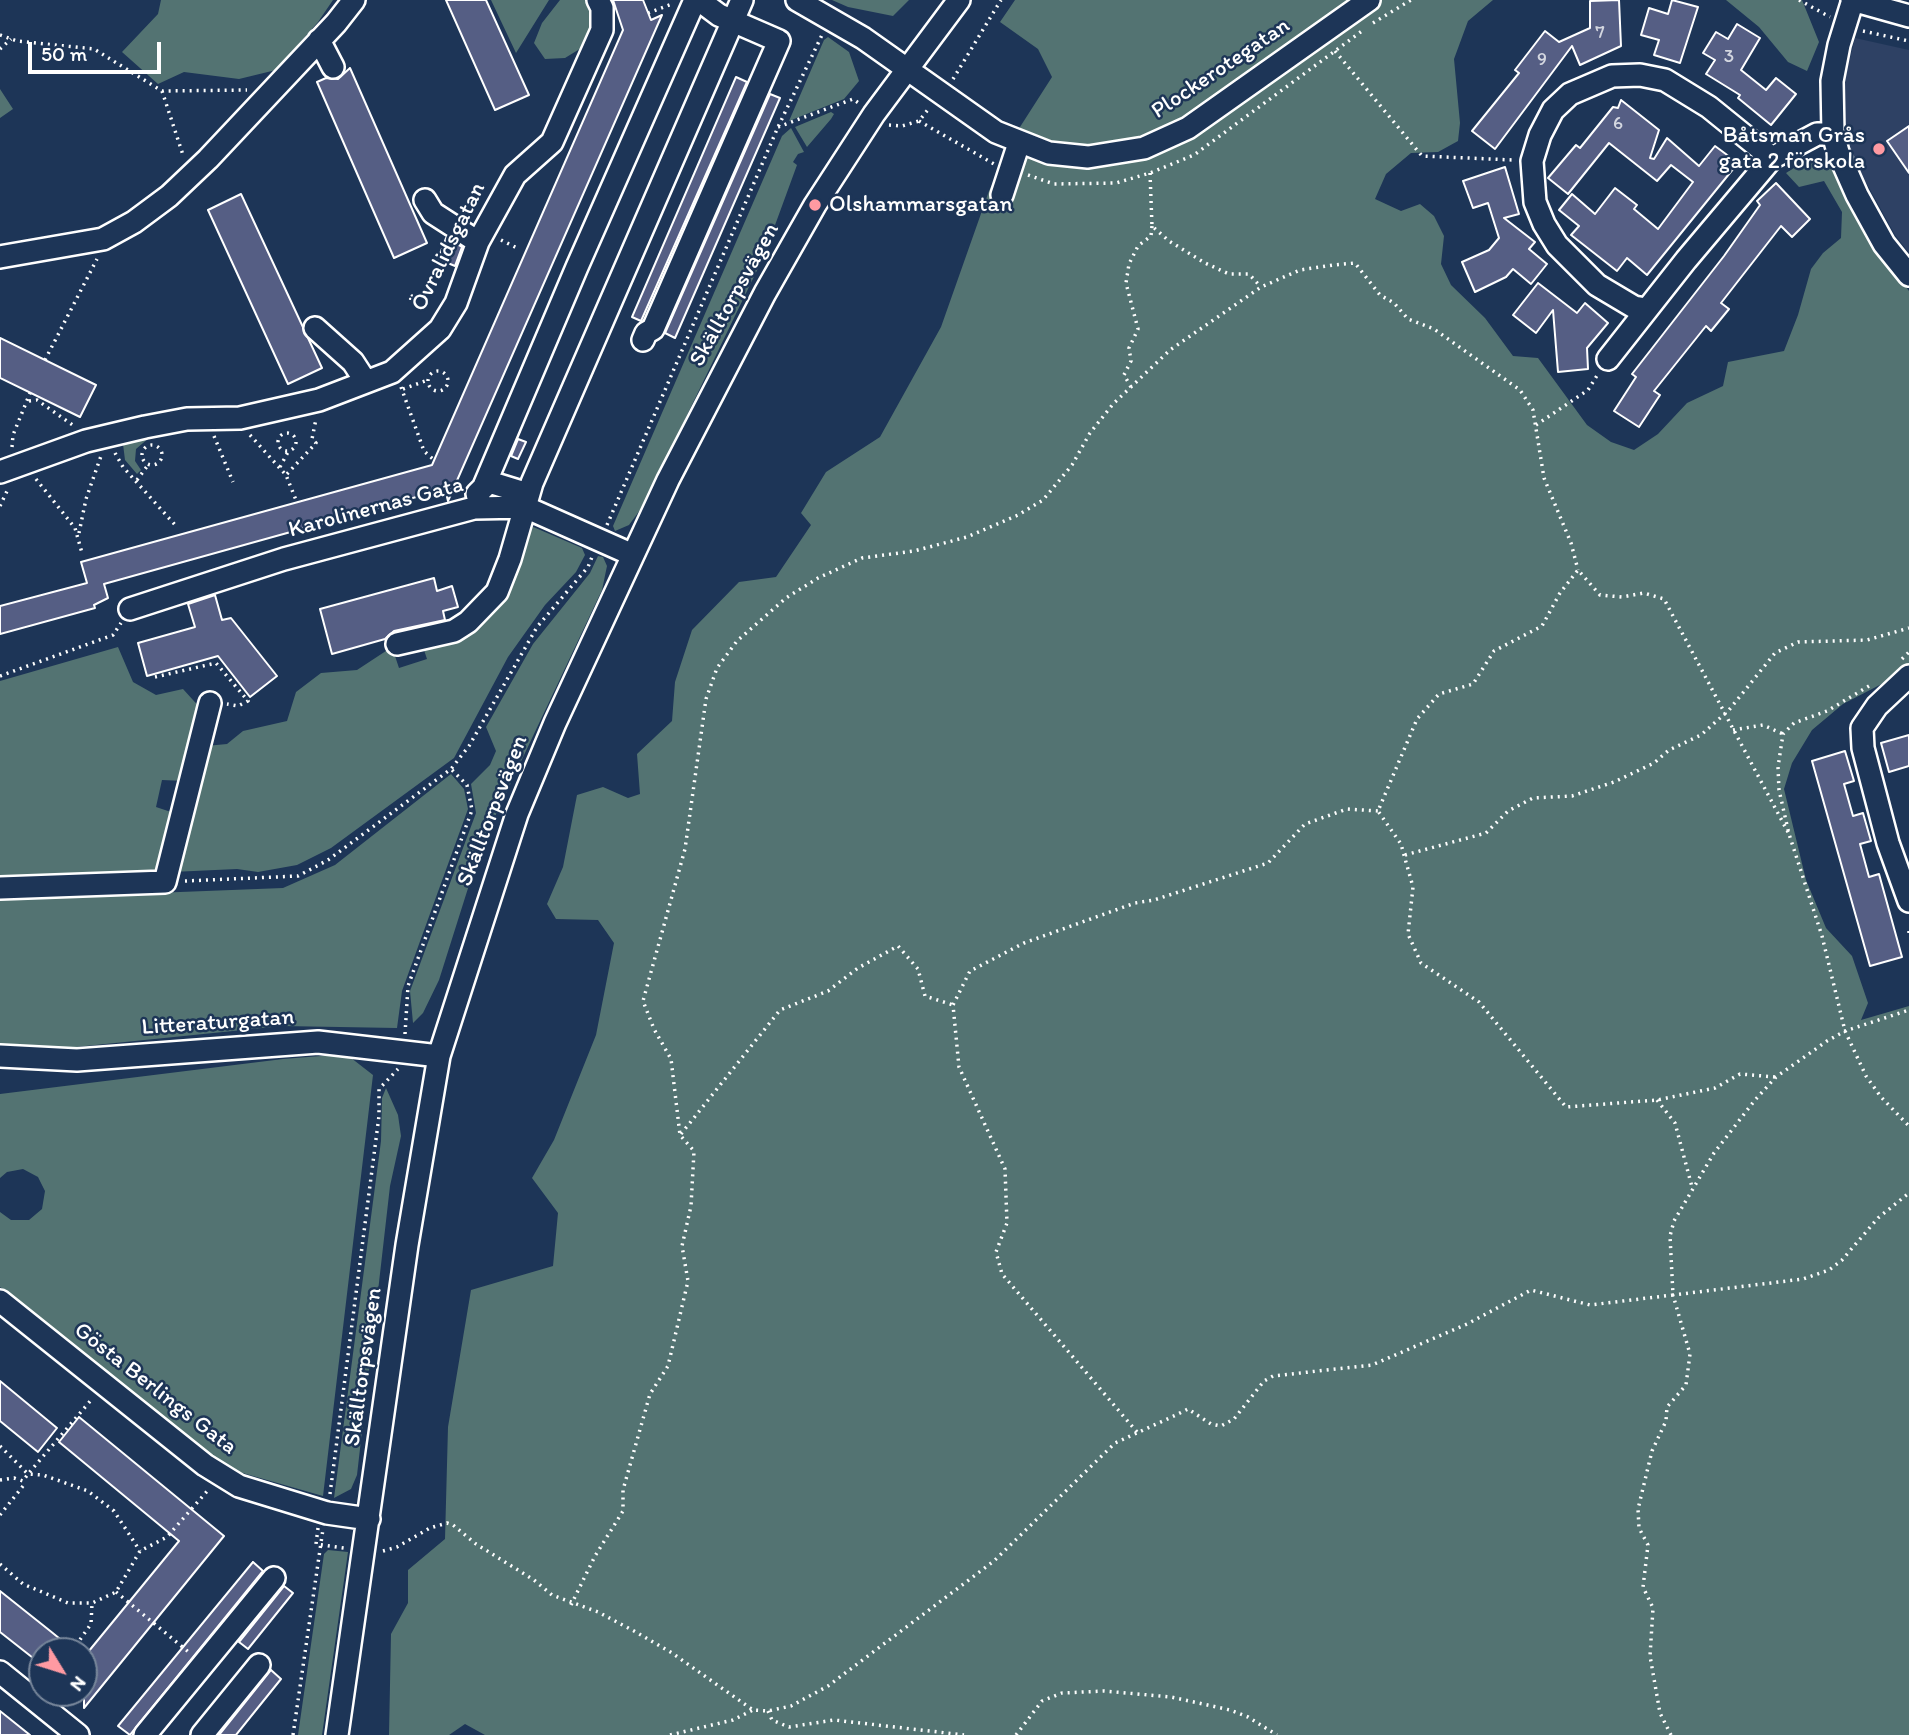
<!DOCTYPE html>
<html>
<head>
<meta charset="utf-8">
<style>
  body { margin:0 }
  #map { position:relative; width:1909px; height:1735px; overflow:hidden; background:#1d3557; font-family:Itim,sans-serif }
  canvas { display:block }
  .north { position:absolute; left:28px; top:1637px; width:70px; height:70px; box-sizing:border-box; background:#1d3557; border:2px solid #77869a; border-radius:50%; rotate:128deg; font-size:19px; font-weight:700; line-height:28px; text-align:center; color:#fff }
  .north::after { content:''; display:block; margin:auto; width:24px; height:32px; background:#ff9aa2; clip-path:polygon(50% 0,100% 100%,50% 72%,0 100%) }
  .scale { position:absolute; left:28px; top:42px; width:133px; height:32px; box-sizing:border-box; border:4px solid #fff; border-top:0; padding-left:9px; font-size:21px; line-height:24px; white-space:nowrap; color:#fff; -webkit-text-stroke:5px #1d3557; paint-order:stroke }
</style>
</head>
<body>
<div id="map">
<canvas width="1909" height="1735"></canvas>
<div class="north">N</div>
<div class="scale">50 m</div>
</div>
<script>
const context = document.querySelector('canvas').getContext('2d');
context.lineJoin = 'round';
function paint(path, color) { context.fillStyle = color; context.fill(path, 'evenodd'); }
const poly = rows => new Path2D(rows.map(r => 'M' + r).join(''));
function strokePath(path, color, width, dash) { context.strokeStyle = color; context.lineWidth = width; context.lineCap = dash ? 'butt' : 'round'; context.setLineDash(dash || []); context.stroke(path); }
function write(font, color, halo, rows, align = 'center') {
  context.font = font + ' Itim,sans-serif'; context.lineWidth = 5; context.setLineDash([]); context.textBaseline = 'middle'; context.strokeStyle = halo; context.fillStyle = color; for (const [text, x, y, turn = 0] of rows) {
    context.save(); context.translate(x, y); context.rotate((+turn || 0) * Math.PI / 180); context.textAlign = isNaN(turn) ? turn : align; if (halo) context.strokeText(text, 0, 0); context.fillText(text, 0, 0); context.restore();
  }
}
paint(poly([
  [1855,38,1909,50,1909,253,1895,235,1856,164,1844,133,1843,87]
]), '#2e4164');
paint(poly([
  [161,0,333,0,318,22,276,70,239,79,184,72,158,84,122,52,158,14],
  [491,0,549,0,516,53],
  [560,0,592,0,596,21,583,47,565,58,545,59,534,43,542,23],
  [832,0,909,0,893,16,848,7],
  [1015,0,1493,0,1468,21,1454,59,1460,123,1458,141,1438,152,1411,153,1386,174,1375,199,1401,211,1420,204,1434,216,1444,236,1441,264,1451,285,1485,318,1513,356,1538,358,1587,425,1611,442,1634,450,1658,434,1687,403,1723,386,1728,362,1784,351,1798,315,1811,269,1823,253,1841,238,1842,212,1824,181,1799,187,1786,173,1800,164,1813,158,1830,162,1869,237,1909,291,1909,665,1899,675,1843,704,1812,730,1792,763,1784,789,1806,880,1826,928,1852,956,1868,1003,1861,1020,1909,1006,1909,1735,485,1735,465,1724,449,1735,389,1735,391,1634,408,1603,408,1570,445,1539,448,1427,471,1290,553,1266,558,1213,532,1178,554,1140,596,1035,614,943,598,920,556,919,547,904,563,867,577,795,603,787,628,798,640,794,637,754,672,721,675,682,692,630,739,582,776,577,811,525,801,513,826,472,880,437,941,327,989,191,1020,127,1052,77,1038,49,1000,22],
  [1726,0,1802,0,1819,42,1807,71,1788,62,1759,27],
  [828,37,849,52,859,81,844,99,789,121,824,40],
  [0,89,13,109,0,118],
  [831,112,834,114,831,119,807,147,795,127],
  [791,128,804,152,798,154,793,162,797,165,763,258,643,506,629,525,615,531,613,526,782,136],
  [146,432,150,437,136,449,135,461,141,470,137,474,125,460,123,444,124,440],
  [531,526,582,548,585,555,576,572,545,605,508,657,454,758,331,848,297,865,258,872,237,869,172,872,206,746,227,744,243,731,287,721,296,692,321,673,357,670,392,647,399,668,427,659,423,647,464,633],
  [598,556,603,557,607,566,602,590,482,844,439,980,423,1013,413,1023,410,991,476,813,471,784,490,765,496,751,486,727,533,644,590,573],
  [118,647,133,682,156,695,183,689,203,711,185,781,162,780,156,807,171,812,175,818,158,870,146,875,114,877,0,877,0,681],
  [451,774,464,789,468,809,402,991,397,1028,282,1026,66,1048,0,1044,0,899,283,888,335,865],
  [346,1054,373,1075,323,1496,225,1468,0,1287,0,1212,11,1220,29,1220,42,1209,45,1191,38,1177,23,1169,7,1172,0,1178,0,1094,283,1059],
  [386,1088,398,1115,401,1136,390,1186,357,1475,351,1489,334,1498,381,1141,382,1098],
  [328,1550,348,1552,322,1735,298,1735,324,1554]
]), '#537372');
const building = poly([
  [446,0,486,0,529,95,495,110,446,0],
  [613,0,643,0,651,20,662,15,448,501,445,489,104,584,108,598,94,605,95,608,0,634,0,606,87,583,81,562,432,465,623,30,613,0],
  [1619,0,1621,46,1580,65,1572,46,1495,149,1472,131,1519,73,1515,70,1545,31,1559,42,1590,28,1590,1,1619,0],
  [1672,0,1698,7,1680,63,1654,55,1659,40,1641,35,1649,8,1668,14,1672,0],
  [1737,24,1760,38,1741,70,1766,90,1776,78,1796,94,1771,125,1738,98,1740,95,1706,74,1715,60,1703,53,1716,32,1728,39,1737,24],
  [350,68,427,243,394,258,317,82,326,78,338,79,350,68],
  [736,77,747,82,641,321,632,317,736,77],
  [770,94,780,98,675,338,665,333,770,94],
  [1621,100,1659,130,1650,158,1654,159,1667,138,1699,166,1715,146,1738,163,1647,275,1627,258,1617,271,1571,235,1579,226,1559,210,1572,194,1595,214,1615,188,1637,205,1634,209,1658,229,1693,182,1671,165,1657,181,1609,143,1568,194,1548,178,1576,145,1580,148,1613,107,1618,108,1621,100],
  [1909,126,1909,173,1887,141,1909,126],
  [1505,167,1519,214,1504,218,1535,242,1529,249,1547,264,1531,284,1513,269,1506,277,1475,292,1462,262,1489,250,1499,238,1488,203,1473,208,1463,181,1505,167],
  [1776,183,1810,219,1792,237,1781,226,1721,303,1729,309,1711,331,1706,326,1654,391,1660,395,1639,427,1614,411,1636,377,1632,374,1724,256,1760,205,1757,201,1776,183],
  [241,194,322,368,288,384,208,210,241,194],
  [446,238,462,247,455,266,438,259,446,238],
  [1538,283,1577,313,1585,303,1608,323,1587,348,1588,369,1558,372,1553,310,1536,333,1513,315,1538,283],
  [0,338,96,385,80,417,0,378,0,338],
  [518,439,526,442,518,459,511,456,518,439],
  [434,578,437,591,452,586,458,607,443,611,445,620,394,631,385,639,332,654,320,609,434,578],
  [215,595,222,620,231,618,277,676,250,697,218,656,147,676,138,643,195,627,188,604,215,595],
  [1909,735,1909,766,1889,772,1881,743,1909,735],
  [1845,751,1854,781,1844,784,1853,816,1863,813,1871,841,1860,844,1869,877,1879,874,1902,957,1870,966,1812,761,1845,751],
  [0,1381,57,1428,38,1452,0,1421,0,1381],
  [79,1417,224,1536,84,1708,84,1657,179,1541,59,1442,79,1417],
  [253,1562,263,1571,130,1735,118,1726,253,1562],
  [284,1586,293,1593,248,1649,239,1642,284,1586],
  [0,1591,49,1630,75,1651,42,1651,42,1665,0,1632,0,1591],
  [271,1670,281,1679,236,1735,219,1735,271,1670],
  [0,1711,30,1735,0,1735,0,1711]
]);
paint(building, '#555e84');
strokePath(building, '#fff', 2);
const minor = poly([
  [797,0,863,38,996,132,1049,153,1088,157,1144,148,1188,128,1369,0],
  [1852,0,1909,16],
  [1853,0,1839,45,1832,81,1833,134,1838,152,1857,195,1884,244,1909,275],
  [319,40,333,67],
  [1002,195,1019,143],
  [425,200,433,213,478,242],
  [0,257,103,239,134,222,169,196,208,159,336,23,354,0],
  [1646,309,1634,307,1597,285,1557,245,1544,224,1535,202,1532,161,1540,135,1553,110,1570,94,1612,76,1640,75,1665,80,1709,107,1772,158],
  [315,328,353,362,366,382],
  [643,340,646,333,653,329,779,41,719,15,699,0],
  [1608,359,1686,260,1772,158,1817,134,1833,134],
  [0,472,86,441,145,427,187,419,240,418,319,400,392,372,440,329,456,303,478,242,515,175,552,142,602,30,602,8,598,0],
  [484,486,577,267,695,0],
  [477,494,489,482,528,494],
  [130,609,284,559,474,508,525,507,633,555],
  [397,644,454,631,468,622,497,592,510,559,532,483,742,0],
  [1909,676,1877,706,1862,728,1863,748,1888,843,1909,901],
  [0,888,165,882,210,703],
  [0,1056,77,1060,318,1042,439,1056],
  [0,1301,205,1465,239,1486,327,1513,369,1519],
  [0,1672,78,1735],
  [145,1735,274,1578],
  [202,1735,259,1665],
  [337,1735,407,1245,439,1056,517,814,555,723,668,480,765,293,815,205,874,114,959,0]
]);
strokePath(minor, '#fff', 26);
strokePath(poly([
  [1799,0,1830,17],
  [648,13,672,4],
  [1373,23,1411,0],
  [1863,31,1909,41],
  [0,35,17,41,94,49,162,91,247,90],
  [0,49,11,39],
  [1335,51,1422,156,1513,160],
  [953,79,1001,0],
  [162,91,183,155],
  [919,121,994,164],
  [889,125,902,126,919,121,930,107],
  [778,127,853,99,860,104],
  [1150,173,1152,226,1169,241,1205,263,1229,274,1249,274,1261,287],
  [1028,175,1054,184,1116,183,1150,173,1194,155,1362,31],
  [501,240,519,249],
  [45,360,97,259],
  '428 381a10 10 0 1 1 20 0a10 10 0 1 1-20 0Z',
  [401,387,424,451,434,460],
  [1131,387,1124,375,1131,361,1129,348,1138,329,1126,283,1129,264,1138,246,1151,236,1152,226],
  [403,389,428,380],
  [29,401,37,400,74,426],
  [1536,425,1588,390,1598,374],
  '278 442a9 9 0 1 1 18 0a9 9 0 1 1-18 0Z',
  [250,435,286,475,296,500],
  [214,436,233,482],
  '142 455a10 10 0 1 1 20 0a10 10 0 1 1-20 0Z',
  [12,447,13,435,30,393],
  [115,453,123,467,176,526],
  [280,467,289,450],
  [287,474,316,443,312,439,316,419],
  [36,479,75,528,82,553],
  [137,480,148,465],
  [0,506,8,489],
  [607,525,778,127,822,35],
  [79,533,86,499,101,456],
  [1902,659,1909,652],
  [0,676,113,635,121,623],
  [155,677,216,663,248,701,238,706,227,704],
  [1869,686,1827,711,1794,723,1783,734,1778,767,1779,790,1789,834,1822,936,1845,1031,1866,1076,1881,1097,1909,1126],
  [1733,730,1763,725,1783,734],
  [1405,855,1486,833,1508,811,1533,798,1572,796,1614,782,1654,763,1669,750,1701,735,1729,710,1775,653,1798,642,1867,640,1909,628],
  [185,881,298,876,328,860,451,769,469,746,537,627,588,567,592,557],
  [1909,931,1909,935],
  [405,1034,408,986,472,810,467,785,451,769],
  [1775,1077,1740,1074,1715,1088,1657,1100,1566,1107,1479,1002,1421,963,1408,934,1413,887,1404,855,1401,844,1378,811,1417,719,1439,694,1473,684,1494,651,1542,626,1560,593,1578,570,1600,595,1622,597,1644,593,1664,599,1789,834],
  [1657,1100,1675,1123,1692,1187],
  [681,1134,780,1010,828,991,858,968,898,946,918,969,925,996,953,1005],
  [1137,1432,1002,1274,996,1252,1007,1223,1005,1169,959,1067,953,1005,970,971,1024,943,1135,903,1154,900,1268,863,1305,824,1347,809,1378,811],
  [0,1446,28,1474,92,1399],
  [0,1480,14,1478,23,1481,28,1474,43,1475,88,1491,114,1511,140,1551],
  [330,1494,379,1116,379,1089,398,1069],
  [0,1515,23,1486,23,1481],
  [318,1528,316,1544,344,1548],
  [383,1551,397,1547,430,1528,447,1523,453,1525,476,1544,534,1580,552,1595,598,1612,634,1631,672,1653,753,1710,768,1711,791,1706,828,1686,994,1561,1115,1443,1176,1415,1188,1409,1211,1424,1221,1426,1234,1419,1264,1381,1273,1376,1372,1365,1467,1324,1531,1290,1590,1305,1673,1295,1670,1236,1674,1221,1714,1153,1755,1100,1776,1077,1827,1041,1845,1031,1909,1010],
  [0,1564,23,1584,68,1603,92,1603,116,1592,140,1551,167,1537,209,1489],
  [116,1592,191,1654],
  [571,1605,595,1556,623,1511,623,1490,650,1394,668,1366,688,1281,682,1246,691,1206,694,1151,680,1135,671,1059,654,1029,643,1001,685,849,706,699,717,668,737,641,786,598,818,578,862,558,914,551,967,537,1018,515,1043,500,1072,465,1090,433,1113,404,1170,350,1261,287,1300,270,1333,265,1355,263,1380,295,1394,303,1408,319,1434,329,1520,390,1533,410,1544,478,1571,543,1578,570],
  [72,1651,91,1624,92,1604],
  [768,1711,772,1720,789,1727,834,1720,964,1735],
  [293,1735,323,1529],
  [670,1735,733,1720,753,1710],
  [1016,1735,1042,1701,1062,1693,1104,1691,1171,1697,1230,1710,1248,1717,1277,1735],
  [1671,1735,1660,1713,1650,1656,1653,1608,1643,1587,1648,1545,1639,1528,1638,1509,1652,1451,1666,1421,1667,1407,1686,1385,1690,1354,1673,1295,1803,1279,1829,1270,1842,1260,1878,1218,1909,1193]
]), '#fff', 3.5, [2, 5]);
strokePath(minor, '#1d3557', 21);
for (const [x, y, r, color] of [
  [1879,149,7,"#ff9aa2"],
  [815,205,7,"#ff9aa2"]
]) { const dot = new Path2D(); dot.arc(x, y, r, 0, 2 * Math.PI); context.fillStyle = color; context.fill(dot); strokePath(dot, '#1d3557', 2.5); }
write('19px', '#d4d7e0', null, [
  ["7",1600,33],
  ["3",1729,57],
  ["9",1542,60],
  ["6",1618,124]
]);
write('23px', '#fff', '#1d3557', [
  ["Plockerotegatan",1221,69,-34],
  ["Övralidsgatan",449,247,-64],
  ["Skälltorpsvägen",735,295,-61],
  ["Karolinernas Gata",376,508,-15],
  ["Skälltorpsvägen",493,811,-69],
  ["Litteraturgatan",218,1023,-4],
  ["Skälltorpsvägen",364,1367,-82],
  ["Gösta Berlings Gata",155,1389,38]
]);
write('23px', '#fff', '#1d3557', [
  ["Båtsman Grås",1865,136],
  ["gata 2 förskola",1865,162],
  ["Olshammarsgatan",829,205,"left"]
], 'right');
</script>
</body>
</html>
